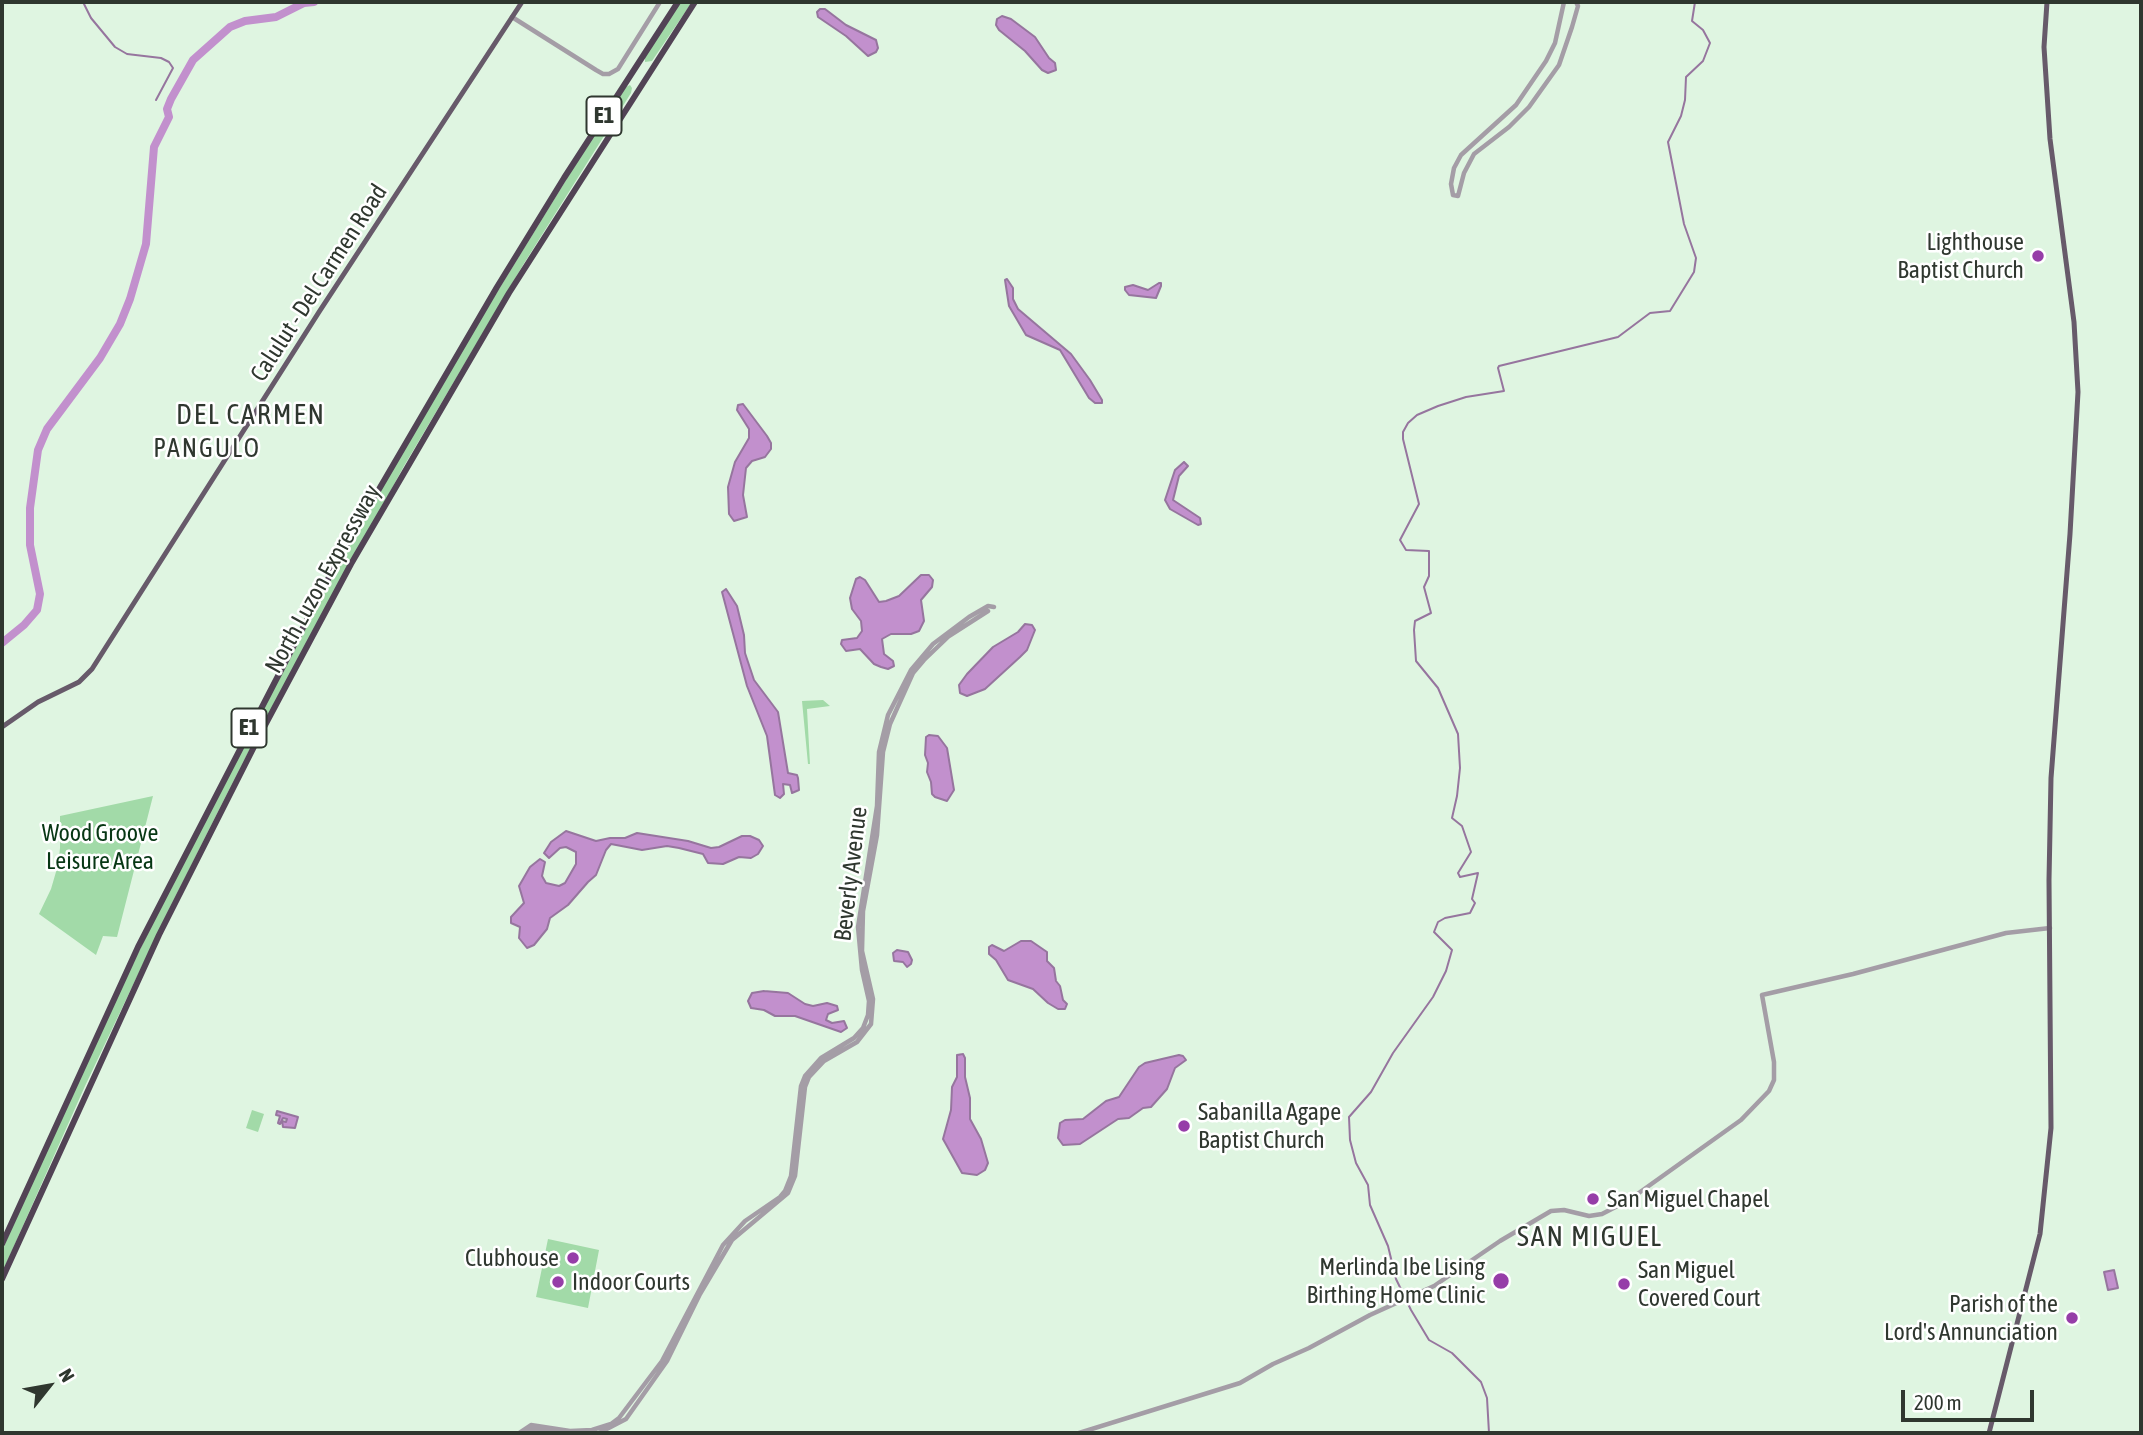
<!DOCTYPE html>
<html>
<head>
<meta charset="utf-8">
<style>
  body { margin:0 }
  #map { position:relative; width:2143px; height:1435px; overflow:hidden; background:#dff5e1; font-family:"Asap Condensed",sans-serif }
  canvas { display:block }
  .frame { position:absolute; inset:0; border:4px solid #2f372f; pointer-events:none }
  .north { position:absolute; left:14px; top:1351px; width:70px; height:70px; -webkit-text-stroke:5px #fff; paint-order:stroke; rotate:59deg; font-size:19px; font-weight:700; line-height:28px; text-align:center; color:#2f372f }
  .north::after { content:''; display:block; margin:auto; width:24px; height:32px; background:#2f372f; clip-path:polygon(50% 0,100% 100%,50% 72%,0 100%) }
  .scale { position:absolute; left:1901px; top:1390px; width:133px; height:32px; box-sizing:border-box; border:4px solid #2f372f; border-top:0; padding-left:9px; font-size:21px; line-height:24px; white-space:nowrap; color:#2f372f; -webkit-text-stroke:5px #fff; paint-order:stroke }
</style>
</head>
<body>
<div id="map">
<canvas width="2143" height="1435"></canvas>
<div class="frame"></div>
<div class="north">N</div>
<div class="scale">200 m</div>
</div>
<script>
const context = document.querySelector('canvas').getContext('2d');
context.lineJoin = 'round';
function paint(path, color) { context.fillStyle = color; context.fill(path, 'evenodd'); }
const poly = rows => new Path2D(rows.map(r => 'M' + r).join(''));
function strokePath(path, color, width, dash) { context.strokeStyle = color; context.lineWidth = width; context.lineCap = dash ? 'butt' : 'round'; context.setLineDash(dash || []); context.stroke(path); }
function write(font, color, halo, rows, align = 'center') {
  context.font = font + ' "Asap Condensed",sans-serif'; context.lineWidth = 5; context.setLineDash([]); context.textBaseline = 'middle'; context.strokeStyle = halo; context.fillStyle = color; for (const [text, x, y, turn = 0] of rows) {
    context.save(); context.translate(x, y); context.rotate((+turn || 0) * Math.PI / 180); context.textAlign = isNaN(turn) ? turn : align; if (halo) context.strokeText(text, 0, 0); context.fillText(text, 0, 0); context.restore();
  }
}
paint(poly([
  [680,2,692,2,652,61,645,62,645,57],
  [630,85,632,88,631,93,523,265,404,466,243,762,170,907,85,1086,2,1273,2,1251,48,1146,106,1019,218,790,354,536,480,320,595,133,624,88],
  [823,700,830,706,807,709,810,764,808,764,802,701],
  [153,796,117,937,103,936,96,955,39,914,51,889,58,865,60,848,60,816],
  [252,1110,264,1114,258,1132,246,1128],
  [548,1239,599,1250,588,1308,536,1297]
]), '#a2daa8');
const water = poly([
  [820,9,825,9,846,25,876,40,878,48,876,52,868,56,846,36,818,17,817,12,820,9],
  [1002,16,1011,19,1035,37,1049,58,1055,63,1056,70,1048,73,1042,70,1025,51,999,30,996,25,997,19,1002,16],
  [1007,279,1013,288,1013,299,1018,309,1071,354,1090,380,1102,400,1102,403,1095,403,1089,398,1060,350,1026,335,1009,306,1005,280,1007,279],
  [1159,283,1161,283,1161,286,1156,298,1129,295,1125,290,1125,287,1133,285,1148,290,1159,283],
  [743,404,767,436,771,443,771,449,765,457,752,461,746,468,743,495,747,517,734,521,729,514,728,487,735,462,749,438,749,429,737,410,738,405,743,404],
  [1184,462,1188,466,1179,476,1173,500,1200,518,1201,524,1198,525,1170,509,1165,500,1175,470,1184,462],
  [921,575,929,575,933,580,932,587,921,600,924,621,919,631,911,634,891,634,882,639,884,654,893,661,894,666,888,669,881,667,874,664,860,649,846,651,841,644,842,640,857,638,862,631,861,621,852,609,850,598,856,579,860,577,865,580,879,602,886,601,899,596,921,575],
  [726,589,737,606,744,635,745,653,754,680,778,712,788,773,797,775,798,778,799,790,792,793,790,785,783,784,784,794,780,798,775,795,767,736,747,686,722,592,726,589],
  [1025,624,1032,625,1035,630,1027,650,1020,657,985,689,967,696,960,693,959,685,967,674,993,647,1018,632,1025,624],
  [929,735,938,736,947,748,954,790,947,801,935,797,932,794,931,782,927,772,928,763,925,755,926,737,929,735],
  [566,831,596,841,610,838,625,838,637,833,688,841,711,848,719,847,742,836,750,836,759,840,763,846,758,854,751,858,739,857,723,864,708,863,703,854,679,848,667,846,642,850,611,844,606,850,596,875,588,882,568,905,550,918,547,929,534,945,527,948,519,938,520,927,511,923,511,917,524,903,519,886,530,867,540,859,545,862,542,876,546,883,559,886,565,883,576,864,576,852,566,847,560,848,549,858,544,853,551,842,566,831],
  [1021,941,1031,941,1047,952,1047,961,1054,968,1056,981,1060,986,1063,1000,1067,1004,1065,1009,1058,1009,1048,1003,1033,989,1008,980,996,960,989,954,989,947,992,945,1004,951,1021,941],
  [897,950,908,952,912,960,911,964,907,967,903,962,894,961,893,953,897,950],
  [764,991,788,993,805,1004,813,1006,827,1003,837,1006,838,1010,828,1014,826,1020,832,1023,844,1021,847,1028,841,1032,795,1016,775,1016,764,1010,751,1008,748,1001,752,993,764,991],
  [963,1054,965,1058,965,1077,970,1098,970,1119,981,1139,988,1163,985,1170,977,1175,962,1173,943,1139,951,1110,952,1087,957,1077,957,1055,963,1054],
  [1179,1055,1183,1056,1186,1060,1175,1068,1167,1089,1151,1107,1143,1108,1129,1118,1118,1119,1080,1144,1063,1145,1058,1138,1060,1123,1065,1120,1083,1119,1106,1101,1119,1097,1139,1067,1145,1063,1179,1055],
  [277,1111,298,1117,295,1128,283,1127,282,1121,286,1122,287,1119,283,1118,280,1124,278,1123,280,1116,276,1115,277,1111],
  [2114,1270,2118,1288,2108,1290,2104,1272,2114,1270]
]);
paint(water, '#c290cd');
strokePath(water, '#96759e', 2);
strokePath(poly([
  [83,2,91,18,115,47,127,54,161,58,169,62,173,68,156,100],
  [1489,1433,1487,1398,1481,1382,1452,1353,1429,1340,1411,1310,1396,1279,1388,1246,1370,1205,1368,1185,1356,1163,1350,1140,1349,1117,1371,1092,1393,1053,1433,997,1446,971,1452,950,1434,932,1438,922,1445,918,1470,913,1475,903,1472,899,1478,873,1460,877,1458,873,1471,852,1462,826,1452,818,1457,796,1460,768,1458,734,1438,688,1416,661,1414,630,1415,621,1431,613,1424,587,1429,576,1429,551,1406,550,1400,540,1419,504,1403,439,1403,432,1408,423,1417,415,1438,406,1466,397,1504,391,1498,368,1499,366,1618,337,1650,313,1670,311,1694,272,1696,258,1684,224,1668,142,1681,116,1685,100,1686,77,1703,61,1710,43,1703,30,1692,21,1695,2]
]), '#96759e', 2);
strokePath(poly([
  [2,643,24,625,37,610,40,594,30,545,30,508,38,450,47,429,100,358,120,324,130,299,146,244,154,147,169,117,167,109,171,99,193,60,230,27,245,21,276,17,304,3,314,2]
]), '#c290cd', 8);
strokePath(poly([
  [1564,2,1555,43,1546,61,1516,105,1461,155,1454,168,1451,184,1453,195,1458,196,1464,173,1474,154,1509,127,1529,107,1559,65,1572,27,1578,6,1576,2],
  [512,17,596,70,603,74,609,74,618,69,660,2],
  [519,1433,531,1425,570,1431,592,1430,611,1424,619,1418,662,1361,723,1245,745,1221,780,1197,785,1191,791,1176,801,1086,805,1076,821,1058,854,1038,863,1028,868,1015,869,1001,862,970,858,927,877,806,879,752,888,715,911,670,933,644,969,617,988,606,994,607],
  [526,1433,529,1430,538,1429,558,1433],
  [599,1433,626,1419,667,1361,700,1294,732,1240,788,1193,795,1176,805,1087,809,1077,824,1061,857,1042,871,1024,873,999,862,951,863,911,877,835,883,752,890,724,913,673,924,660,949,636,988,611],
  [1079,1433,1240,1383,1273,1364,1309,1348,1370,1315,1434,1286,1500,1241,1551,1211,1564,1210,1589,1216,1602,1214,1629,1200,1741,1120,1769,1091,1774,1080,1774,1062,1762,995,1853,974,2006,933,2050,928]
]), '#a49da6', 4.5);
strokePath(poly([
  [2,727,38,702,79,682,92,669,319,312,522,2],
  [1989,1433,2040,1234,2051,1128,2049,880,2051,778,2070,534,2078,392,2074,322,2050,139,2044,47,2047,2]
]), '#675a6a', 5);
strokePath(poly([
  [2,1244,138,947,340,556,497,287,564,178,678,2],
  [2,1279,159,935,262,731,351,564,509,293,695,2]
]), '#524355', 6);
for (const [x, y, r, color] of [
  [2038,256,7,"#963da8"],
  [1184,1126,7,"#963da8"],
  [1593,1199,7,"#963da8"],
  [573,1258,7,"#963da8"],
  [1501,1281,9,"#963da8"],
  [558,1282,7,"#963da8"],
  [1624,1284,7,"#963da8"],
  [2072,1318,7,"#963da8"]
]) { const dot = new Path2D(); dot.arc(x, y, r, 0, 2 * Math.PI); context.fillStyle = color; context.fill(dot); strokePath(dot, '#fff', 2.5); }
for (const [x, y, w] of [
  [604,116,35],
  [249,728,35]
]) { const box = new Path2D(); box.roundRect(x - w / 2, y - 19.5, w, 39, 5); context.fillStyle = '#fff'; context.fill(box); strokePath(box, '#2f372f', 2); }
write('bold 23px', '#2f372f', null, [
  ["E1",604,116],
  ["E1",249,728]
]);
write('24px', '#2f372f', '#fff', [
  ["Lighthouse",2024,242],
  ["Baptist Church",2024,270],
  ["Sabanilla Agape",1198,1112,"left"],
  ["Baptist Church",1198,1140,"left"],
  ["San Miguel Chapel",1607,1199,"left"],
  ["Clubhouse",559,1258],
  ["Merlinda Ibe Lising",1485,1267],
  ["Birthing Home Clinic",1485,1295],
  ["San Miguel",1638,1270,"left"],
  ["Covered Court",1638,1298,"left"],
  ["Indoor Courts",572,1282,"left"],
  ["Parish of the",2058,1304],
  ["Lord's Annunciation",2058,1332]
], 'right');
write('24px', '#2f372f', '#fff', [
  ["Calulut - Del Carmen Road",319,283,-57],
  ["North Luzon Expressway",323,579,-61],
  ["Beverly Avenue",851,874,-83]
]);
write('24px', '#073714', '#fff', [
  ["Wood Groove",100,833],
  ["Leisure Area",100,861]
]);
context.letterSpacing = '2px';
write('26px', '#2f372f', '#fff', [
  ["PANGULO",207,449]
]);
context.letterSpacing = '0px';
context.letterSpacing = '2px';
write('28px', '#2f372f', '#fff', [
  ["DEL CARMEN",251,415],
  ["SAN MIGUEL",1590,1237]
]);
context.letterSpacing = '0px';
</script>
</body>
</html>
